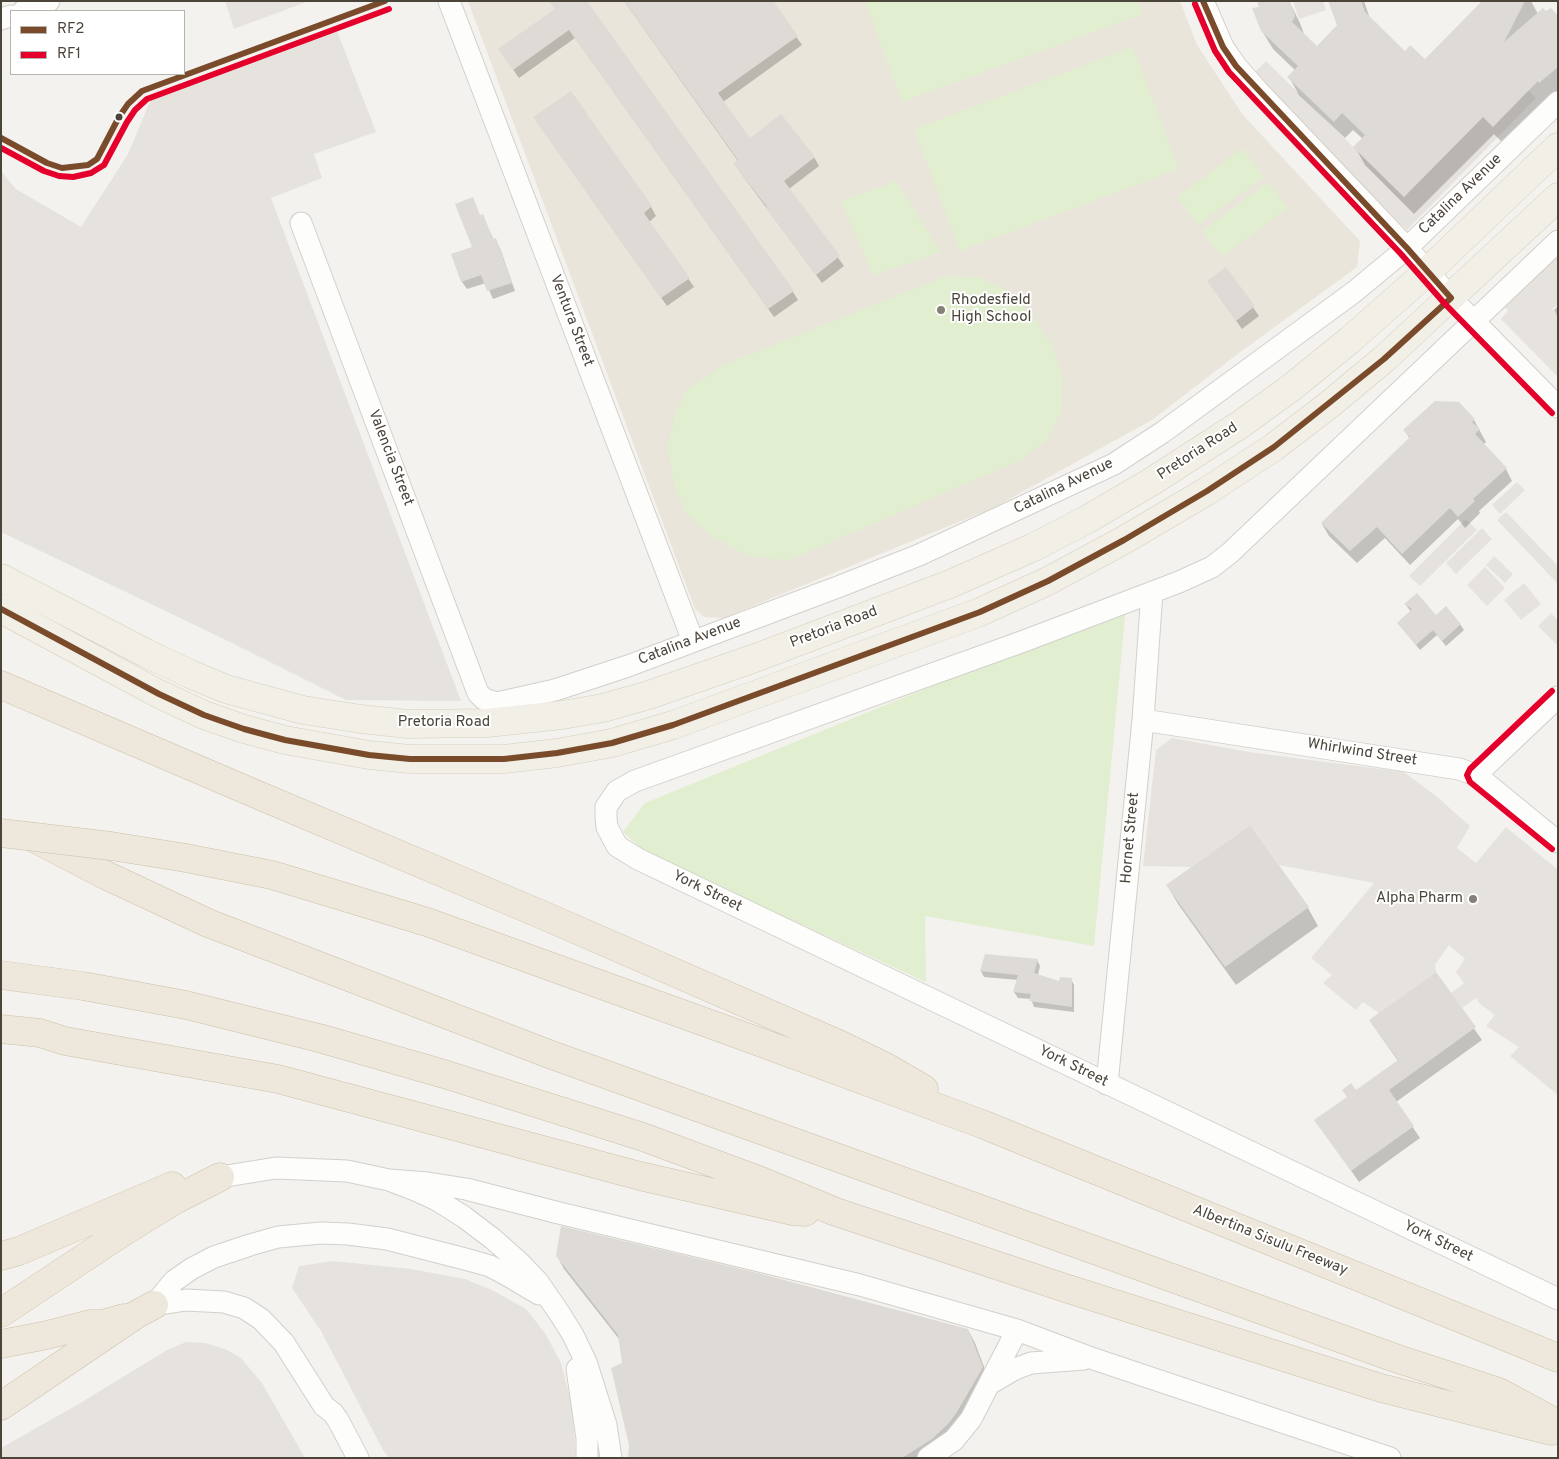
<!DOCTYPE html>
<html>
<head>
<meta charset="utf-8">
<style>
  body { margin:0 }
  #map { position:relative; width:1559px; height:1459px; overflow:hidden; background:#f4f2ee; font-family:Overpass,sans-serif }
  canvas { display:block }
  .frame { position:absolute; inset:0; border:2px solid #4b4439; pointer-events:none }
  .legend { position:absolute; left:10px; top:10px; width:175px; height:65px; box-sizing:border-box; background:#fff; border:1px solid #b7b4b0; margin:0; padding:6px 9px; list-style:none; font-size:15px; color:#4b4439 }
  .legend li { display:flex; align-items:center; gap:10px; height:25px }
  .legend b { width:25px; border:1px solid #b7b4b0 }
</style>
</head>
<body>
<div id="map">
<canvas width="1559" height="1459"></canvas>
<div class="frame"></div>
<ul class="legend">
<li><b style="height:6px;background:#7a4b2a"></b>RF2</li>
<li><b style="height:6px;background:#e4002b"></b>RF1</li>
</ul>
</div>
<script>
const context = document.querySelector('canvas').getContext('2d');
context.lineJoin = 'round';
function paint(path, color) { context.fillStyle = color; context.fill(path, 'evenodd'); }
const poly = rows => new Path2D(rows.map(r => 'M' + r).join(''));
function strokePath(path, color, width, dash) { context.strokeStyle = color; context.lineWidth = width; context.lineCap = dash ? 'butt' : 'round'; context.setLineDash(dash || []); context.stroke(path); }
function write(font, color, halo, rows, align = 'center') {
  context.font = font + ' Overpass,sans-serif'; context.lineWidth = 4; context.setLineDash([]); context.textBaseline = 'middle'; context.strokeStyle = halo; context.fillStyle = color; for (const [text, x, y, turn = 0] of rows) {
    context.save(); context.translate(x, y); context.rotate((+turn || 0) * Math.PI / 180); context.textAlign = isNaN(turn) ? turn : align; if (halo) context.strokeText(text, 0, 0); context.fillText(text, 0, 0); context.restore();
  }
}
paint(poly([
  [468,1,1180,1,1197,45,1243,115,1360,241,1357,267,1239,353,1152,420,993,508,723,618,704,617,695,609]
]), '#eae5da');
paint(poly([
  [865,1,1138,1,1143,14,902,102],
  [1133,47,1179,169,960,251,914,129],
  [1243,148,1264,177,1198,225,1177,197],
  [896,181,941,252,873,275,841,201],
  [1268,182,1288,208,1222,257,1202,231],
  [946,276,982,278,1011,293,1034,318,1052,345,1063,378,1062,411,1047,440,1021,460,787,561,746,555,713,537,687,514,675,488,668,448,674,417,686,390,723,365],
  [1126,607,1094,946,925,916,926,982,648,854,623,832,645,803]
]), '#e1eecf');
paint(poly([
  [225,1,309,1,234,29],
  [1293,1,1323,1,1326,10,1299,19],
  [337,31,376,132,314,154,322,178,271,198,461,701,346,700,230,642,1,532,1,171,16,189,81,227,128,154,151,99],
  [1266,61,1404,197,1483,117,1528,90,1536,98,1407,230,1251,76],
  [1558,254,1558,304,1552,309,1558,315,1558,377,1501,319,1508,311,1505,307],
  [1517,482,1525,490,1500,514,1492,505],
  [1506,512,1558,566,1558,584,1497,520],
  [1466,519,1477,530,1420,586,1409,576],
  [1482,528,1492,539,1456,574,1446,563],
  [1494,556,1513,574,1505,583,1486,565],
  [1485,567,1505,588,1487,606,1467,585],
  [1524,583,1541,604,1521,620,1504,600],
  [1551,613,1558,620,1558,646,1538,626],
  [1172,738,1249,752,1404,772,1436,796,1470,826,1457,848,1476,863,1506,827,1558,870,1558,1095,1510,1056,1519,1047,1486,1026,1495,1015,1480,1004,1476,998,1462,1008,1451,993,1464,983,1456,972,1465,959,1449,945,1435,965,1436,972,1379,1013,1363,1002,1356,1010,1323,983,1332,975,1311,958,1374,883,1279,865,1250,825,1191,867,1143,866,1156,750],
  [333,1261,411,1269,465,1279,494,1291,526,1309,545,1333,561,1363,572,1406,576,1458,389,1458,383,1450,321,1331,292,1288,299,1266],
  [186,1342,205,1343,225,1349,241,1358,262,1383,305,1458,1,1458,1,1448,77,1405,167,1350]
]), '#e6e3df');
paint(poly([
  [549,1,793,292,798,300,774,317,575,38,519,78,505,58,556,10],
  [624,1,772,1,802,45,723,102,750,140,814,157,819,166,789,189,844,266,822,283,740,172,735,163,738,161],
  [1330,1,1364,1,1370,19,1405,52,1425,60,1484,1,1531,1,1538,14,1558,18,1558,93,1503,143,1494,134,1414,214,1365,165,1355,147,1363,139,1353,130,1345,138,1299,95,1289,77,1295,70,1273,49,1262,31,1291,5,1300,23,1304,34,1317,48,1338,25],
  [570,92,651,207,656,216,649,222,694,287,667,306,540,126],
  [482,215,494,240,495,240,500,248,515,291,493,299,486,283,467,289,462,282,473,248,480,216],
  [1226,269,1259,316,1242,329,1208,281],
  [1558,306,1558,317,1554,310],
  [1459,403,1474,420,1486,442,1483,445,1506,469,1512,481,1479,511,1480,513,1465,528,1458,519,1410,565,1385,538,1357,563,1329,536,1322,524,1410,439,1405,431],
  [1406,605,1460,624,1464,630,1446,646,1437,635,1420,650,1398,623,1411,612],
  [1167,885,1308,908,1318,926,1236,985,1178,904],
  [986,956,1037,960,1040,966,1038,975,1060,983,1071,979,1074,985,1074,1012,1034,1007,1031,999,1018,998,1014,992,1018,980,984,977,981,971],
  [1436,974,1482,1040,1396,1102,1420,1138,1359,1182,1316,1121,1398,1061,1370,1021],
  [557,1256,968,1330,975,1343,989,1380,928,1458,630,1458,623,1364,619,1339,564,1269]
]), '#0003');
paint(poly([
  [549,1,587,1,794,291,768,309,569,30,513,70,498,49,555,9],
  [624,1,773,1,798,36,718,93,750,138,781,114,815,157,784,181,840,256,816,275,766,208,767,207,733,163,738,160],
  [1257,1,1290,1,1295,16,1292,22,1317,46,1337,25,1328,1,1361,1,1365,12,1405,51,1410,45,1425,59,1482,1,1525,1,1504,42,1543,8,1546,11,1551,8,1558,16,1558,67,1539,83,1538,81,1493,127,1483,117,1404,197,1353,147,1365,135,1342,113,1334,122,1287,77,1298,66,1261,31,1252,8,1259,7],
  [571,91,652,206,644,213,690,278,661,298,533,117],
  [473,197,480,215,483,214,493,239,496,238,512,283,487,291,481,275,461,282,451,254,472,247,455,204],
  [1226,267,1255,306,1236,321,1207,281],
  [1435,401,1459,402,1475,419,1472,422,1480,429,1475,434,1507,468,1473,499,1475,501,1458,517,1450,508,1402,554,1377,527,1350,551,1321,523,1410,437,1403,430],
  [1417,593,1436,615,1446,606,1461,624,1442,641,1433,630,1416,645,1397,623,1412,609,1404,604],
  [1250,825,1309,907,1225,967,1166,885],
  [985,954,1038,959,1034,973,1059,981,1060,977,1072,978,1072,1007,1029,1001,1031,994,1013,992,1018,975,980,971],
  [1436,972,1476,1027,1389,1090,1414,1126,1351,1171,1314,1120,1347,1097,1342,1090,1351,1083,1356,1090,1398,1060,1369,1020],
  [561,1226,758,1273,968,1329,983,1367,957,1412,948,1424,932,1439,902,1458,628,1458,629,1445,611,1368,622,1363,618,1335,556,1256]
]), '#dedbd6');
const minor = poly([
  [449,1,693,641],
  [1203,1,1223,47,1236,66,1258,91,1407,248,1451,298,1558,407],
  [23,11,49,1],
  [1,19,11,16],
  [301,223,478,693,484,699,497,703,555,690,628,666,843,585,919,555,1114,464,1163,432,1354,292,1407,248,1558,102],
  [1558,241,1230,553,1212,567,1179,582,1024,641,635,781,617,791,606,807,606,817,607,827,617,846,638,859,1558,1299],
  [1143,720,1459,769,1476,775,1558,842],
  [1476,775,1558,697],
  [1107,1084,1143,720,1152,592],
  [220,1177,276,1168,347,1171,389,1180,415,1190,437,1200,464,1217,493,1239,519,1262,538,1282,560,1314,573,1335,586,1362,606,1425,611,1458],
  [389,1180,428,1183,466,1189,559,1213,860,1285,1017,1330,1094,1359,1390,1458],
  [154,1305,174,1281,191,1269,214,1257,250,1245,278,1237,321,1233,348,1234,387,1239,465,1259,490,1266,507,1275,539,1294],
  [154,1305,186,1300,224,1302,244,1308,261,1319,284,1343,324,1406,333,1413,338,1420,358,1458],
  [577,1369,587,1438,587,1458],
  [991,1383,1015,1369,1031,1363,1084,1359],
  [928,1458,954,1440,971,1419,1017,1330]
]);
const major = poly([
  [1,578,146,653,190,674,226,689,303,710,361,719,408,724,487,723,562,715,603,708,649,695,758,657,950,584,1034,547,1088,519,1151,482,1241,424,1292,387,1351,339,1428,271,1558,147],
  [1,609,159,694,204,715,244,729,285,740,369,755,410,759,504,759,557,753,612,743,673,725,980,612,1048,581,1124,540,1207,491,1274,447,1330,404,1384,359,1558,197]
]);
const highway = poly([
  [1,685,258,795,545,916,841,1045,886,1067,924,1089],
  [32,837,101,873,208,923,549,1054,1395,1358,1499,1392,1558,1424],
  [186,858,272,875,427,922,735,1033,982,1124,1558,1358],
  [1,975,83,986,186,1005,319,1038,444,1074,643,1137,756,1179,836,1212,1062,1287,1381,1388,1551,1431],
  [1,1029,40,1033,65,1041,278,1079,640,1176,793,1211,805,1212],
  [1,1256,19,1251,172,1186],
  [1,1313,123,1232,177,1199,220,1177],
  [1,1344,47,1335,90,1324,103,1324,124,1318],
  [1,1406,137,1314,154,1305]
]);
strokePath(minor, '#d2d0cb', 23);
strokePath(major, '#d6cebb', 29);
strokePath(highway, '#ccbfa9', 29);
strokePath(minor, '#fdfdfc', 21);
strokePath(major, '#f2efe6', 28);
strokePath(highway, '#ede8db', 28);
const highwayBridge = poly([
  [1,833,111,846,186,858]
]);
strokePath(highwayBridge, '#ccbfa9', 29, []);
strokePath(highwayBridge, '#ede8db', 28);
strokePath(poly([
  [1,138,47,163,62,168,88,165,97,159,119,117,128,104,142,91,385,1],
  [1,609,159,694,204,715,244,729,285,740,369,755,410,759,504,759,557,753,612,743,673,725,980,612,1048,581,1124,540,1207,491,1274,447,1384,359,1451,298,1407,248,1236,66,1223,47,1203,1]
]), '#7a4b2a', 6);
strokePath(poly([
  [1195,4,1215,51,1229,72,1401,254,1445,304,1552,413],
  [1,148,44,171,59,176,73,177,91,173,104,165,127,122,135,110,147,99,389,9],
  [1552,691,1470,769,1467,775,1470,782,1552,849]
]), '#e4002b', 6);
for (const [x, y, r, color] of [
  [119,117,4.5,"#4b4439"],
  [941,310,5,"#868178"],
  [1473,899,5,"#868178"]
]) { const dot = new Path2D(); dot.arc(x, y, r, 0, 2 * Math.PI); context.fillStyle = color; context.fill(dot); strokePath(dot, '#fff', 2); }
write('15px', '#4b4439', '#fff', [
  ["Catalina Avenue",1461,195,-44],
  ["Ventura Street",571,321,69],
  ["Pretoria Road",1198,452,-33],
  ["Valencia Street",390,458,69],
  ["Catalina Avenue",1064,487,-26],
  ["Pretoria Road",834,628,-21],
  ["Catalina Avenue",690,642,-21],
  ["Pretoria Road",444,723],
  ["Whirlwind Street",1362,753,9],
  ["Hornet Street",1131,838,-85],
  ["York Street",707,892,26],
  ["York Street",1073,1067,26],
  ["Albertina Sisulu Freeway",1270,1241,22],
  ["York Street",1438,1242,26]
]);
write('15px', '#4b4439', '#fff', [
  ["Rhodesfield",951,301],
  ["High School",951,318],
  ["Alpha Pharm",1463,899,"right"]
], 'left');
</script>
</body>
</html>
